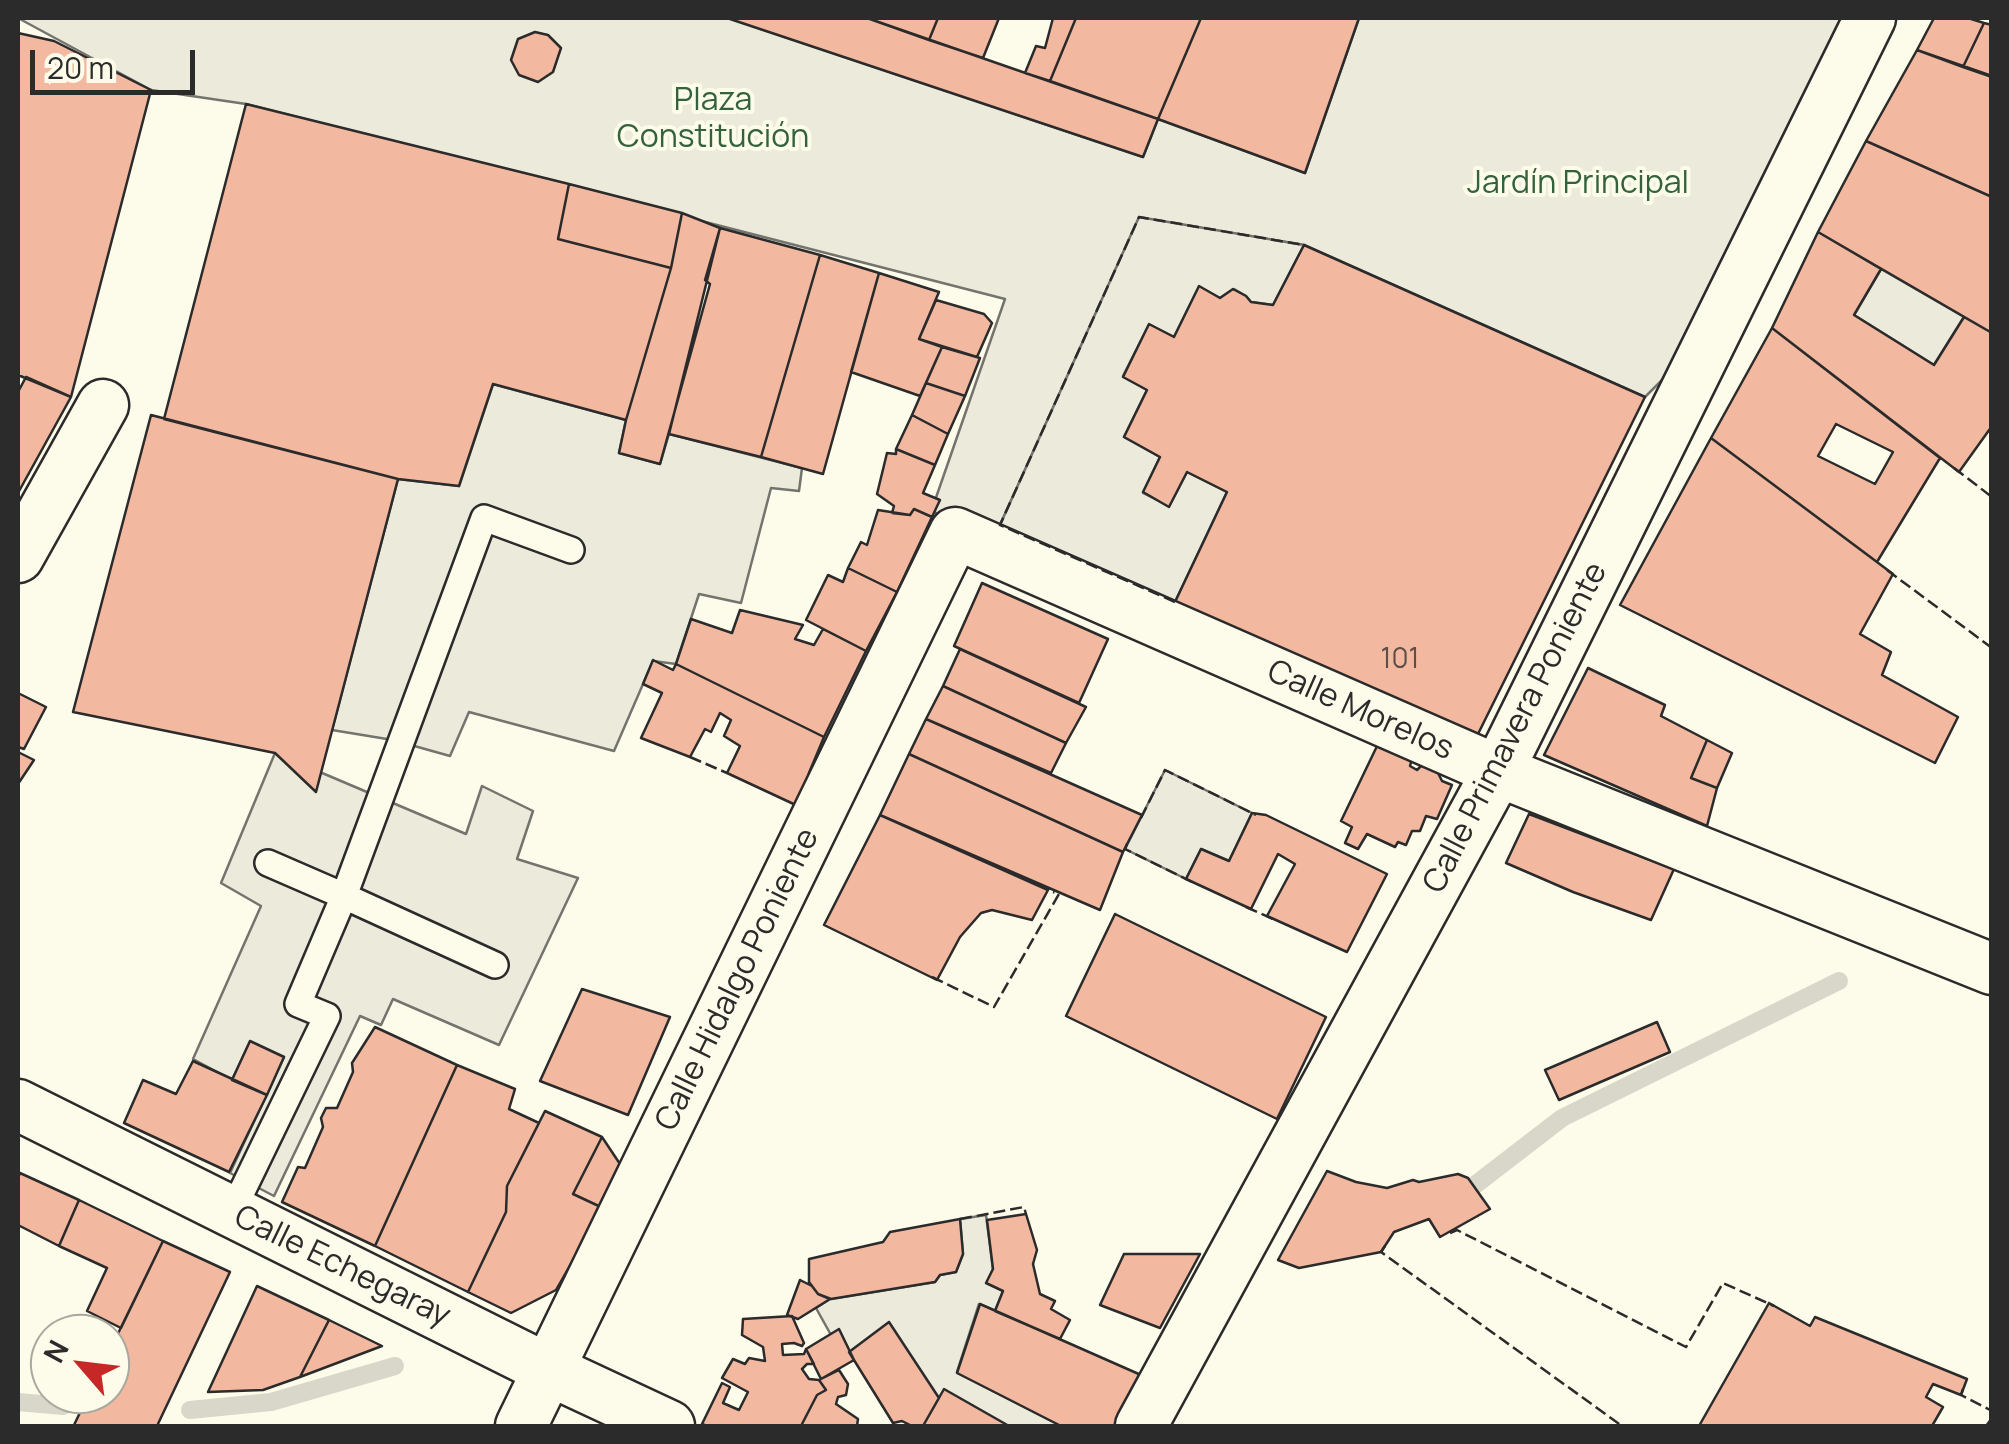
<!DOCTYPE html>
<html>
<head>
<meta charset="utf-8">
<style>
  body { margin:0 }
  #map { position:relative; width:2009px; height:1444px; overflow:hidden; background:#fdfbea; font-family:Manrope,sans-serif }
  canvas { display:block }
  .frame { position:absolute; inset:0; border:20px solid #2b2b2b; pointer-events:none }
  .north { position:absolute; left:30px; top:1314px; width:100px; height:100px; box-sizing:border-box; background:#fdfbea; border:2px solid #a9a89e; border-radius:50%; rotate:298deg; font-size:28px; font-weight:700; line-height:40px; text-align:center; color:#2b2b2b }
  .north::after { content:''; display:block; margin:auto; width:35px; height:45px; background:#c62828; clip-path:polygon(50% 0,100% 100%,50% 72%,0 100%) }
  .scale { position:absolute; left:30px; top:50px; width:165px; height:45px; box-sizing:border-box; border:5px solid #2b2b2b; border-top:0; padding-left:12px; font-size:30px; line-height:35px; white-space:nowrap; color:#2b2b2b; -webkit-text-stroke:8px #fdfbea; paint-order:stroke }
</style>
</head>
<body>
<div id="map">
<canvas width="2009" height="1444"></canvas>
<div class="frame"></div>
<div class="north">N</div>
<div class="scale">20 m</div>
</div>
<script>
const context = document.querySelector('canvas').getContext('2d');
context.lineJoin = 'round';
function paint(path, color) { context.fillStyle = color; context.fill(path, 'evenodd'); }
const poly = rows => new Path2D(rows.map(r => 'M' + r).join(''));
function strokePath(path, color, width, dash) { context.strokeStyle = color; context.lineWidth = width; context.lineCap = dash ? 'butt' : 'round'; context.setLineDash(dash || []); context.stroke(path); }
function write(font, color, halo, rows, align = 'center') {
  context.font = font + ' Manrope,sans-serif'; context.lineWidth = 8; context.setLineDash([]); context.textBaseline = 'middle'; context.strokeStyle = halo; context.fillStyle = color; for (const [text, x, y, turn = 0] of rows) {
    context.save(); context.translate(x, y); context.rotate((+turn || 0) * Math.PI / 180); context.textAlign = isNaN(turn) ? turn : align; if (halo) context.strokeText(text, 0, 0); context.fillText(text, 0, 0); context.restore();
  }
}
const green = poly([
  [18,18,729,18,1143,157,1158,119,1305,173,1359,18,1858,18,1664,378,1645,397,1304,245,1139,218,1000,525,931,512,1005,299,246,104,151,90,18,18],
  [1881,269,1964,317,1934,365,1854,315,1881,269],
  [493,384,626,420,619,453,660,464,669,434,802,468,799,491,771,488,741,603,699,594,676,664,653,661,614,751,469,712,450,756,393,740,332,730,398,479,459,486,493,384],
  [1165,770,1252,813,1229,861,1201,849,1186,879,1125,849,1165,770]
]);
paint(green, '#ecebdb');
strokePath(green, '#74746e', 2.5);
const parking = poly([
  [1139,217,1304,245,1273,305,1251,302,1246,296,1234,289,1220,298,1199,287,1174,337,1149,325,1123,376,1147,390,1124,437,1160,457,1143,493,1169,506,1187,472,1227,492,1175,602,1000,525,1139,217],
  [275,753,466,834,482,786,533,811,517,859,578,878,499,1045,393,999,381,1025,360,1016,274,1196,230,1173,284,1057,250,1042,232,1080,193,1059,261,906,221,883,275,753],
  [986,1215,993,1269,987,1283,1003,1291,995,1311,979,1304,957,1372,1061,1426,912,1426,902,1421,854,1360,839,1330,831,1335,816,1308,830,1299,935,1282,940,1275,956,1272,963,1254,960,1219,986,1215]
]);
paint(parking, '#eceadb');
strokePath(parking, '#74746e', 2.5);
strokePath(poly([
  [1475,1185,1562,1118,1839,981],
  [18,1402,63,1406],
  [190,1410,271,1402,395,1366]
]), '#d8d7c9', 18);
const building = poly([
  [727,18,867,18,1158,119,1143,157,727,18],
  [867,18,938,18,929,40,867,18],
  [938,18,999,18,983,58,929,40,938,18],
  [1053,18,1076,18,1050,81,1025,73,1036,46,1045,48,1053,18],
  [1076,18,1201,18,1158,119,1050,81,1076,18],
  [1201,18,1359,18,1305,173,1158,119,1201,18],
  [1934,18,1968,18,1984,23,1963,67,1917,50,1934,18],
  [1984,23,1992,25,1992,77,1963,67,1984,23],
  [535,32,548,35,561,48,553,72,538,82,519,75,511,60,518,39,535,32],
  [18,33,54,41,151,90,71,397,18,375,18,33],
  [1917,50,1992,76,1992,197,1866,141,1917,50],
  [246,104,569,184,558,239,671,268,626,420,493,384,459,486,398,479,164,419,246,104],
  [1866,141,1992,197,1992,333,1818,232,1866,141],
  [569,184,682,213,671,268,558,239,569,184],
  [682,213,720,228,705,280,710,284,660,464,619,453,626,420,671,268,682,213],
  [720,228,820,255,761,457,669,434,720,228],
  [1818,232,1881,269,1854,315,1934,365,1964,317,1992,333,1992,426,1959,472,1772,328,1818,232],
  [1304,245,1645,397,1478,734,1175,602,1227,492,1187,472,1169,507,1143,492,1160,457,1124,437,1147,390,1123,377,1149,324,1174,337,1199,286,1220,298,1233,289,1246,296,1251,302,1273,305,1304,245],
  [820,255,879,273,823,474,761,457,820,255],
  [879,273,939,292,919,339,942,347,920,396,851,372,879,273],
  [936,300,984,314,992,323,977,357,919,339,936,300],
  [1772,328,1940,458,1877,562,1711,438,1772,328],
  [1836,424,1893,452,1875,484,1818,456,1836,424],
  [942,347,980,358,965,396,926,383,942,347],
  [26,377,71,397,18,493,18,392,26,377],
  [926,383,965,396,948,434,912,415,926,383],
  [151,415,398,479,316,792,275,753,73,712,151,415],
  [912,415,948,434,935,465,896,449,912,415],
  [1711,438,1893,574,1860,634,1891,652,1882,675,1958,717,1935,763,1620,605,1711,438],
  [896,449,935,465,923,493,940,500,932,517,914,509,910,515,892,513,894,506,877,494,887,453,896,454,896,449],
  [914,509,932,517,897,592,848,568,861,542,867,545,878,510,910,515,914,509],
  [848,568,897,592,866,651,806,620,828,575,843,582,848,568],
  [982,583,1108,639,1079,703,954,646,982,583],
  [740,610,803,625,795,639,814,645,823,629,866,651,824,737,676,664,691,619,732,633,740,610],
  [960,649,1086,707,1066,743,943,686,960,649],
  [653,660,673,670,676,664,824,737,809,773,800,807,727,773,740,746,724,736,731,720,720,713,711,732,705,729,690,757,641,738,662,693,643,684,653,660],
  [1588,668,1665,705,1661,716,1707,740,1691,778,1717,788,1707,826,1544,755,1588,668],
  [943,686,1066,743,1051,773,926,719,943,686],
  [18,693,46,707,24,749,18,747,18,693],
  [926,719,1142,815,1123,852,909,754,926,719],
  [1707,740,1732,753,1717,788,1691,778,1707,740],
  [1378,744,1412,759,1410,766,1417,770,1422,765,1437,771,1442,781,1452,785,1437,819,1426,816,1420,831,1412,831,1406,845,1398,842,1395,847,1367,834,1358,849,1345,843,1352,827,1341,821,1378,744],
  [18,752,34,760,18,784,18,752],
  [909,754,1123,852,1100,910,880,815,909,754],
  [1252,813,1266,815,1387,874,1347,952,1267,916,1295,864,1278,854,1251,909,1186,879,1201,849,1229,861,1252,813],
  [1529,814,1674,869,1651,920,1573,892,1506,863,1529,814],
  [880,815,1048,890,1032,920,992,910,981,913,960,937,937,980,824,925,880,815],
  [1115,914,1326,1017,1277,1119,1066,1016,1115,914],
  [582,989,670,1017,628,1115,540,1081,582,989],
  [1657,1022,1670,1052,1559,1100,1545,1070,1657,1022],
  [375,1027,457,1065,375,1246,282,1202,298,1167,305,1168,323,1127,321,1118,326,1108,337,1108,353,1072,352,1063,375,1027],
  [250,1041,284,1057,267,1095,232,1080,250,1041],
  [193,1061,267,1095,229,1172,124,1123,143,1080,176,1094,193,1061],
  [457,1065,515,1089,509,1109,539,1123,507,1186,506,1212,468,1292,375,1246,457,1065],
  [545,1111,602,1137,573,1194,603,1208,556,1290,511,1313,468,1292,506,1212,507,1186,545,1111],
  [602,1137,622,1167,603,1208,573,1194,602,1137],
  [1327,1171,1356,1182,1387,1188,1413,1180,1419,1182,1458,1174,1468,1178,1490,1209,1440,1237,1429,1219,1394,1232,1381,1252,1299,1268,1278,1260,1327,1171],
  [20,1173,79,1200,59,1246,18,1225,18,1178,20,1173],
  [79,1200,163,1241,121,1328,87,1311,107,1268,59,1246,79,1200],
  [1026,1214,1037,1250,1033,1264,1040,1294,1055,1301,1051,1309,1070,1320,1060,1339,995,1311,1003,1291,986,1283,993,1269,987,1220,1026,1214],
  [960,1219,963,1254,956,1272,940,1275,935,1282,831,1299,818,1294,809,1282,809,1259,883,1242,890,1232,960,1219],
  [163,1241,230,1272,157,1426,74,1425,89,1394,110,1394,110,1350,163,1241],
  [1124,1254,1200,1254,1160,1328,1100,1305,1124,1254],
  [800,1280,812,1286,818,1294,830,1299,798,1319,787,1315,800,1280],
  [257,1286,329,1320,300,1377,263,1390,208,1392,257,1286],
  [1769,1303,1810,1326,1815,1317,1967,1379,1961,1395,1933,1384,1926,1397,1943,1407,1932,1426,1699,1426,1769,1303],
  [980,1304,1141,1375,1114,1426,1061,1426,957,1373,980,1304],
  [792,1316,804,1343,802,1346,794,1343,782,1344,783,1355,804,1354,806,1349,814,1364,807,1364,802,1369,809,1379,819,1380,826,1390,817,1395,801,1426,707,1426,702,1424,722,1383,730,1387,723,1403,739,1410,748,1392,722,1378,733,1359,745,1364,749,1358,765,1361,763,1347,742,1335,743,1319,792,1316],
  [329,1320,382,1346,300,1377,329,1320],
  [889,1322,939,1398,923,1426,912,1426,902,1421,893,1423,849,1352,889,1322],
  [839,1329,854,1360,821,1379,806,1349,839,1329],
  [839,1370,848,1384,846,1395,838,1397,836,1404,858,1419,857,1426,801,1426,817,1395,826,1390,819,1380,839,1370],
  [944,1389,1009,1426,923,1426,944,1389]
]);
paint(building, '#f2b8a0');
strokePath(building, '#2b2b2b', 2.5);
const service = poly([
  [268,863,344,896,484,518,571,550],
  [232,1212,327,1016,298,1004,344,896,495,965]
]);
const minor = poly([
  [18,557,103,405],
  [18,1105,549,1370,669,1426],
  [521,1426,955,533,1498,771,1992,969],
  [1141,1426,1498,771,1870,18]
]);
strokePath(service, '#2b2b2b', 30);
strokePath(minor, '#2b2b2b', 55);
strokePath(service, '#fdfbea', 25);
strokePath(minor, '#fdfbea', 50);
strokePath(poly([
  [1954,468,1992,497],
  [1887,570,1992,648],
  [1175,602,1000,525,1139,217,1304,245],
  [690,757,727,773],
  [1141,818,1165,770,1256,815],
  [1127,844,1125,849,1192,882],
  [1246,907,1273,919],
  [932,977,994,1007,1059,894,1053,892],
  [960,1219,1024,1207,1026,1214],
  [1450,1233,1457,1230,1686,1347,1723,1283,1774,1306],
  [1385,1246,1381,1252,1622,1426],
  [1963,1389,1961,1395,1992,1411],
  [1986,1426,1992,1418]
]), '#2b2b2b', 2.5, [12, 5]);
write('28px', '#5d4e48', null, [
  ["101",1400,660]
]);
write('32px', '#34623c', '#fdfbea', [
  ["Plaza",713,101],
  ["Constitución",713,138],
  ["Jardín Principal",1578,184]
]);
write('32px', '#2b2b2b', '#fdfbea', [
  ["Calle Morelos",1360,711,24],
  ["Calle Primavera Poniente",1516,728,-63],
  ["Calle Hidalgo Poniente",738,980,-64],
  ["Calle Echegaray",342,1267,26]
]);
</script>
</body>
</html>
